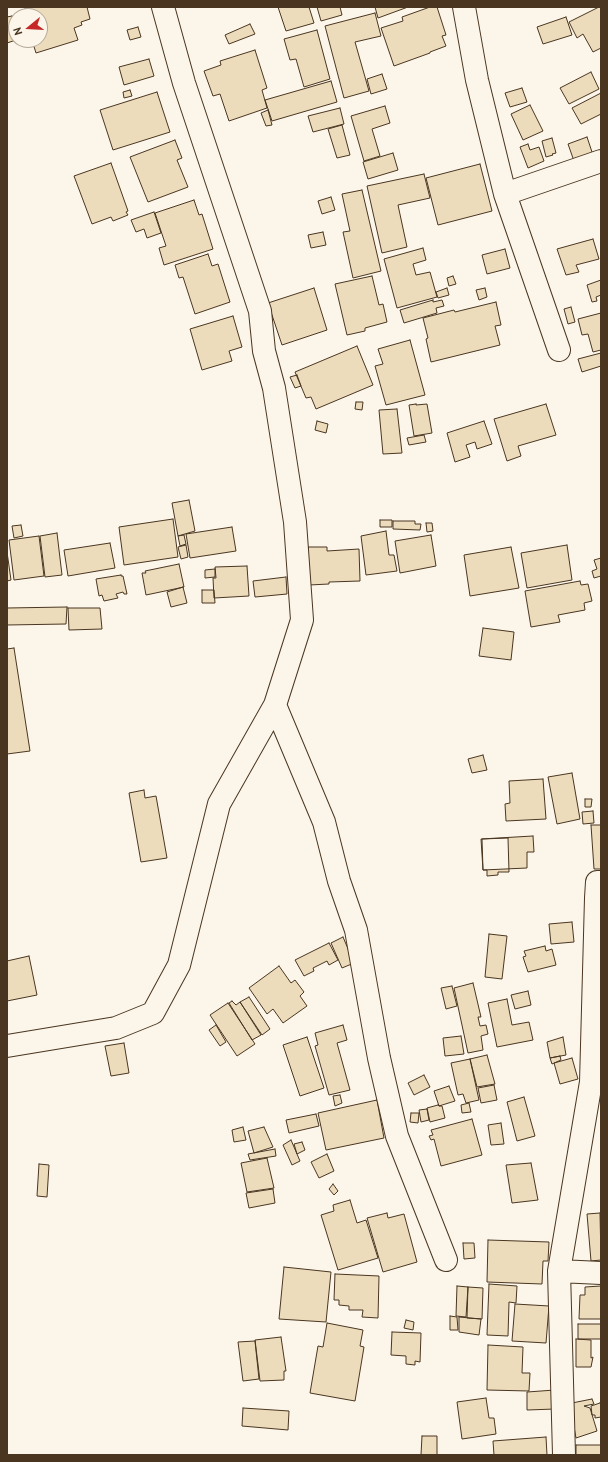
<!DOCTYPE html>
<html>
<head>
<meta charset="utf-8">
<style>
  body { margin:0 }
  #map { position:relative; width:608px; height:1462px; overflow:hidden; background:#fbf6e9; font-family:"PT Sans",sans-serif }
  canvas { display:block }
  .frame { position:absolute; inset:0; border:8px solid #4a3520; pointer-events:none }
  .north { position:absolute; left:8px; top:8px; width:40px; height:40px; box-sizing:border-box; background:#fbf6e9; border:1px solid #b4a999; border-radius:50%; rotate:252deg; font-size:11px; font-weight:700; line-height:16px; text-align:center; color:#4a3520 }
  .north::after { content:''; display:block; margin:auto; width:14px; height:18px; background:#c62828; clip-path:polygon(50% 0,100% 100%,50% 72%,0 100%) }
</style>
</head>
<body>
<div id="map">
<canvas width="608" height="1462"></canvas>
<div class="frame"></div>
<div class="north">N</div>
</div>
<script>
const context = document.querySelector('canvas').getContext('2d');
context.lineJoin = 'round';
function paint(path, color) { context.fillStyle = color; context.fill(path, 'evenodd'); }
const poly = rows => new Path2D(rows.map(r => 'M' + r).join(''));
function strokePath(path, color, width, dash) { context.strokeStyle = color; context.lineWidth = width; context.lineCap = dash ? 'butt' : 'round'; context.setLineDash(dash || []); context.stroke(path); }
const building = poly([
  [30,7,87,7,90,19,81,22,82,25,74,28,78,40,36,53,32,40,40,40,40,16,27,16,25,8,30,7],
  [278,7,309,7,314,23,286,31,278,7],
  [317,7,340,7,342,15,321,21,317,7],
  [375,7,408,7,378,18,375,7],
  [430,7,437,7,446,35,442,36,446,46,430,52,430,53,394,66,381,28,403,21,402,17,430,7],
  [599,7,601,7,601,48,593,52,583,34,577,38,569,22,599,7],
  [375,13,381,36,355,42,369,91,344,98,325,26,375,13],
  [12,16,15,26,16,25,16,40,7,43,7,17,12,16],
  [566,17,572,35,543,44,537,27,566,17],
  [250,24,255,34,229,44,225,35,250,24],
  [138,27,141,37,130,40,127,30,138,27],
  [317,30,330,79,304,87,296,59,290,60,284,39,317,30],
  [255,50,267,88,262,90,267,108,229,121,220,94,213,96,204,71,221,65,220,61,255,50],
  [149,59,154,76,124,85,119,67,149,59],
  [591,72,599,89,569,104,560,88,591,72],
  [382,74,387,89,371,94,367,79,382,74],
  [331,81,337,102,272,121,265,100,331,81],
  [522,88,527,102,510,107,505,93,522,88],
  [130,90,132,96,124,98,123,92,130,90],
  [157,92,170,132,113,150,100,110,157,92],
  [601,93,601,114,581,124,572,108,601,93],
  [530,105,543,131,523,140,511,114,530,105],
  [385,106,390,123,372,129,380,156,364,161,351,116,385,106],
  [340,108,344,124,313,132,308,116,340,108],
  [268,110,272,125,266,126,261,113,268,110],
  [342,125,350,155,337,158,328,129,342,125],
  [587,137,593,155,574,161,568,144,587,137],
  [552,138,556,153,552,154,553,155,546,157,542,141,552,138],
  [175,140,182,158,177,160,188,187,148,202,130,157,175,140],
  [528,144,530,150,539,147,544,161,528,168,520,147,528,144],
  [393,153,398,170,368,179,363,162,393,153],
  [111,163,128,211,126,212,128,215,113,221,111,217,92,224,74,176,111,163],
  [480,164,492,211,438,225,426,178,480,164],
  [424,174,430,198,398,205,407,247,382,253,367,186,424,174],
  [362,190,381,271,353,278,343,232,350,231,342,194,362,190],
  [331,197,335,210,322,214,318,201,331,197],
  [194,200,199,215,202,214,213,249,164,265,159,248,166,246,155,213,194,200],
  [154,212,161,233,147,238,144,229,136,232,131,220,154,212],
  [323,232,326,245,311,248,308,235,323,232],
  [593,239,599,259,576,265,579,272,566,275,557,249,593,239],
  [423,248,426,260,413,264,416,275,430,272,437,297,397,308,384,259,423,248],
  [505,249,510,268,487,274,482,255,505,249],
  [208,254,212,266,218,264,230,302,195,314,183,277,179,278,175,265,208,254],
  [372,276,379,305,383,304,387,322,365,328,365,331,347,335,335,284,372,276],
  [453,276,456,284,449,286,447,278,453,276],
  [601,280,601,295,596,297,597,301,592,302,587,285,601,280],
  [314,288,327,330,282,345,268,303,314,288],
  [447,288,449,295,438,298,436,292,447,288],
  [485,288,487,297,479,300,476,290,485,288],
  [433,300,433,302,442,300,444,306,436,308,437,313,404,323,400,310,433,300],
  [496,302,501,325,495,326,500,345,431,362,426,339,428,338,423,318,454,310,455,312,496,302],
  [571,307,575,322,568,324,564,309,571,307],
  [601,313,601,350,593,352,588,334,582,335,578,319,601,313],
  [233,316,242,347,229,351,232,361,202,370,190,329,233,316],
  [410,340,425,395,386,405,375,366,383,364,378,349,410,340],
  [357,346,373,385,316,409,311,397,306,398,295,372,357,346],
  [601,353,601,366,582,372,578,359,601,353],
  [297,375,301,386,295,388,290,377,297,375],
  [356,402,363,402,362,410,355,409,356,402],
  [416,404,416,405,427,404,432,433,414,436,409,405,416,404],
  [546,404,556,435,518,446,521,456,507,461,494,419,546,404],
  [397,409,402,453,383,454,379,410,397,409],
  [317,421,328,424,326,433,315,430,317,421],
  [484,421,492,444,477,449,475,442,466,445,470,457,455,462,447,433,484,421],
  [424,435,426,442,409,445,407,438,424,435],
  [189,500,195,531,178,536,172,503,189,500],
  [173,519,178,557,124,565,119,527,173,519],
  [380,520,392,520,392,527,380,527,380,520],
  [393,521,415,521,415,524,421,524,420,530,393,529,393,521],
  [426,523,432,523,433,531,427,532,426,523],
  [21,525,23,536,14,538,12,526,21,525],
  [232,527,236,551,190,558,186,534,232,527],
  [386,531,389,555,394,555,397,571,366,575,361,536,386,531],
  [57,533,62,575,45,577,40,536,57,533],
  [184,535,186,544,180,546,178,536,184,535],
  [431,535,436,566,400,573,395,541,431,535],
  [39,536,44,576,14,580,9,540,39,536],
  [110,543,115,568,68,576,64,550,110,543],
  [186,545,188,557,181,559,178,547,186,545],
  [567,545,572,580,527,588,521,553,567,545],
  [308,547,327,547,327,551,359,549,360,581,329,582,329,584,309,585,308,547],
  [511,547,519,588,470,596,464,555,511,547],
  [7,552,11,580,7,581,7,552],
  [601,558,601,576,594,578,592,571,597,569,594,560,601,558],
  [179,564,184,587,146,595,142,573,146,573,145,571,179,564],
  [247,566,249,596,214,598,213,578,216,578,215,567,247,566],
  [215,569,215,577,205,578,205,570,215,569],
  [121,575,121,576,123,576,127,594,124,594,123,592,116,594,118,598,104,601,102,595,99,596,96,579,121,575],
  [286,577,287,594,255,597,253,581,286,577],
  [580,581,581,585,588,584,592,601,584,603,585,610,558,615,560,622,531,627,525,591,580,581],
  [183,587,187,603,171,607,167,592,183,587],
  [202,590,214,590,215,603,202,603,202,590],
  [67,607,66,624,7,625,7,608,67,607],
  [68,608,100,608,102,629,69,630,68,608],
  [483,628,514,632,511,660,479,656,483,628],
  [14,648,30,751,7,754,7,649,14,648],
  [483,755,487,770,472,773,468,759,483,755],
  [572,773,580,819,557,824,548,777,572,773],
  [543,779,546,819,506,821,505,804,510,803,509,781,543,779],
  [144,790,145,798,156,796,167,858,141,862,129,793,144,790],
  [585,799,592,799,591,807,585,807,585,799],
  [593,811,594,823,583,824,582,812,593,811],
  [591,825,601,825,601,869,594,869,591,825],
  [533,836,534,852,527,852,527,868,483,870,481,839,533,836],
  [508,838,509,872,498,872,498,875,487,876,487,870,483,870,482,839,508,838],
  [572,922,574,942,551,944,549,924,572,922],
  [489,934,507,936,502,979,485,977,489,934],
  [343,937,354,963,342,968,331,943,343,937],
  [329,943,338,960,329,965,327,961,313,968,314,971,304,976,295,960,329,943],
  [545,946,546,951,552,949,556,965,528,972,523,957,526,956,524,951,545,946],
  [29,956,37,995,7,1001,7,961,29,956],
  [279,966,291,983,295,980,304,992,300,996,307,1006,283,1023,273,1009,267,1014,249,988,279,966],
  [473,983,481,1017,478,1017,480,1026,486,1025,488,1034,481,1036,483,1050,468,1053,454,988,473,983],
  [452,986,457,1006,446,1009,441,988,452,986],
  [528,991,531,1005,515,1009,511,995,528,991],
  [249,997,270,1029,262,1035,240,1002,249,997],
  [507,999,512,1025,529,1022,533,1040,497,1047,488,1003,507,999],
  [232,1001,236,1005,240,1002,261,1035,252,1040,229,1003,232,1001],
  [228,1003,255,1044,237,1056,210,1015,228,1003],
  [216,1025,226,1042,220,1046,209,1030,216,1025],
  [343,1025,347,1040,337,1043,350,1090,329,1095,315,1046,318,1045,315,1033,343,1025],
  [461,1036,464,1054,445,1056,443,1038,461,1036],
  [307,1037,324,1088,300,1096,283,1045,307,1037],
  [563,1037,566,1055,550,1058,547,1042,563,1037],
  [124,1043,129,1073,111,1076,105,1046,124,1043],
  [487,1055,495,1084,477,1087,470,1059,487,1055],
  [560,1056,561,1060,552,1064,550,1058,560,1056],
  [572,1058,578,1079,560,1084,554,1063,572,1058],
  [470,1059,479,1100,466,1103,463,1094,458,1095,451,1063,470,1059],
  [424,1075,430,1087,414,1095,408,1083,424,1075],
  [494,1085,497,1100,481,1103,478,1088,494,1085],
  [449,1086,455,1101,439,1106,434,1091,449,1086],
  [340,1095,342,1103,335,1106,333,1096,340,1095],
  [524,1097,535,1136,517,1141,507,1102,524,1097],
  [377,1100,384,1138,326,1150,318,1113,377,1100],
  [469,1103,471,1112,462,1113,461,1105,469,1103],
  [438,1105,439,1106,442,1106,445,1118,430,1122,427,1108,438,1105],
  [427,1109,429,1120,421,1122,419,1110,427,1109],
  [411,1113,419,1113,418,1123,410,1122,411,1113],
  [316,1114,319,1126,289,1133,286,1120,316,1114],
  [472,1119,482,1155,441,1166,434,1139,431,1140,429,1136,433,1135,431,1130,472,1119],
  [501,1123,504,1144,491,1145,488,1125,501,1123],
  [243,1127,246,1140,234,1142,232,1130,243,1127],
  [264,1127,273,1147,254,1153,248,1131,264,1127],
  [291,1140,300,1161,292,1165,283,1145,291,1140],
  [302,1142,305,1150,297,1154,294,1144,302,1142],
  [275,1149,276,1156,250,1160,248,1154,275,1149],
  [327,1154,334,1171,319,1178,311,1162,327,1154],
  [267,1158,274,1188,247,1192,241,1163,267,1158],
  [531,1163,538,1200,512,1203,506,1165,531,1163],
  [39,1164,49,1165,47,1197,37,1196,39,1164],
  [333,1184,338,1191,334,1195,329,1189,333,1184],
  [273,1189,275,1203,249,1208,246,1193,273,1189],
  [350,1200,357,1223,366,1220,378,1258,338,1270,321,1215,334,1211,333,1205,350,1200],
  [387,1213,388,1218,404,1214,417,1262,383,1272,367,1218,387,1213],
  [600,1213,601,1260,591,1261,587,1214,600,1213],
  [488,1240,549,1242,548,1261,543,1261,542,1284,487,1282,488,1240],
  [463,1243,474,1243,475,1258,464,1259,463,1243],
  [284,1267,331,1272,326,1322,279,1319,284,1267],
  [335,1274,379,1276,378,1318,362,1317,363,1310,349,1310,349,1306,339,1305,339,1300,334,1300,335,1274],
  [489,1284,517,1286,516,1303,509,1302,508,1336,487,1335,489,1284],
  [457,1286,468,1287,466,1317,456,1316,457,1286],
  [601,1286,601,1319,579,1319,580,1295,585,1295,585,1287,601,1286],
  [468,1287,483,1288,482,1319,467,1318,468,1287],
  [515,1304,549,1306,546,1343,512,1341,515,1304],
  [450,1316,457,1317,458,1330,450,1330,450,1316],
  [459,1317,481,1319,479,1335,459,1332,459,1317],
  [406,1320,414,1322,413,1330,404,1328,406,1320],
  [327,1323,363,1330,360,1346,364,1347,355,1401,310,1393,318,1346,323,1347,327,1323],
  [578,1324,601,1324,601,1339,578,1339,578,1324],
  [392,1332,421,1333,420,1362,415,1361,415,1365,406,1364,406,1356,391,1355,392,1332],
  [281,1337,286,1371,284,1371,284,1380,260,1381,255,1340,281,1337],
  [576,1339,591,1340,591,1358,593,1357,591,1367,576,1367,576,1339],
  [255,1341,259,1379,243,1381,238,1342,255,1341],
  [488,1345,523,1347,522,1373,530,1373,529,1391,487,1390,488,1345],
  [555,1390,555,1409,527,1410,527,1392,555,1390],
  [486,1398,489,1418,494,1418,496,1434,462,1439,457,1402,486,1398],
  [592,1399,594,1404,584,1406,590,1408,597,1431,576,1438,574,1427,572,1403,592,1399],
  [601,1400,601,1417,595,1418,595,1415,592,1415,591,1406,600,1403,601,1400],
  [243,1408,289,1411,288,1430,242,1426,243,1408],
  [422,1436,437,1436,437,1455,421,1455,422,1436],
  [546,1437,547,1455,494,1455,493,1441,546,1437],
  [576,1445,601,1445,601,1455,576,1455,576,1445]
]);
paint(building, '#ecdcbc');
strokePath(building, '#4a3520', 1);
const minor = poly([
  [464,7,477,80,505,194,559,350],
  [505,194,601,161],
  [275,705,324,822,339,881,356,930,379,1058,397,1136,446,1260],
  [7,1046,116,1028,153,1013,179,965,219,804,275,705,302,620,295,522,274,388,264,351,260,311,184,83,163,7],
  [559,1271,601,1273],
  [564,1455,559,1271,591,1082,596,898,597,882,601,882]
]);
strokePath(minor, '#4a3520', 24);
strokePath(minor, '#fbf6e9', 22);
</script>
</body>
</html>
